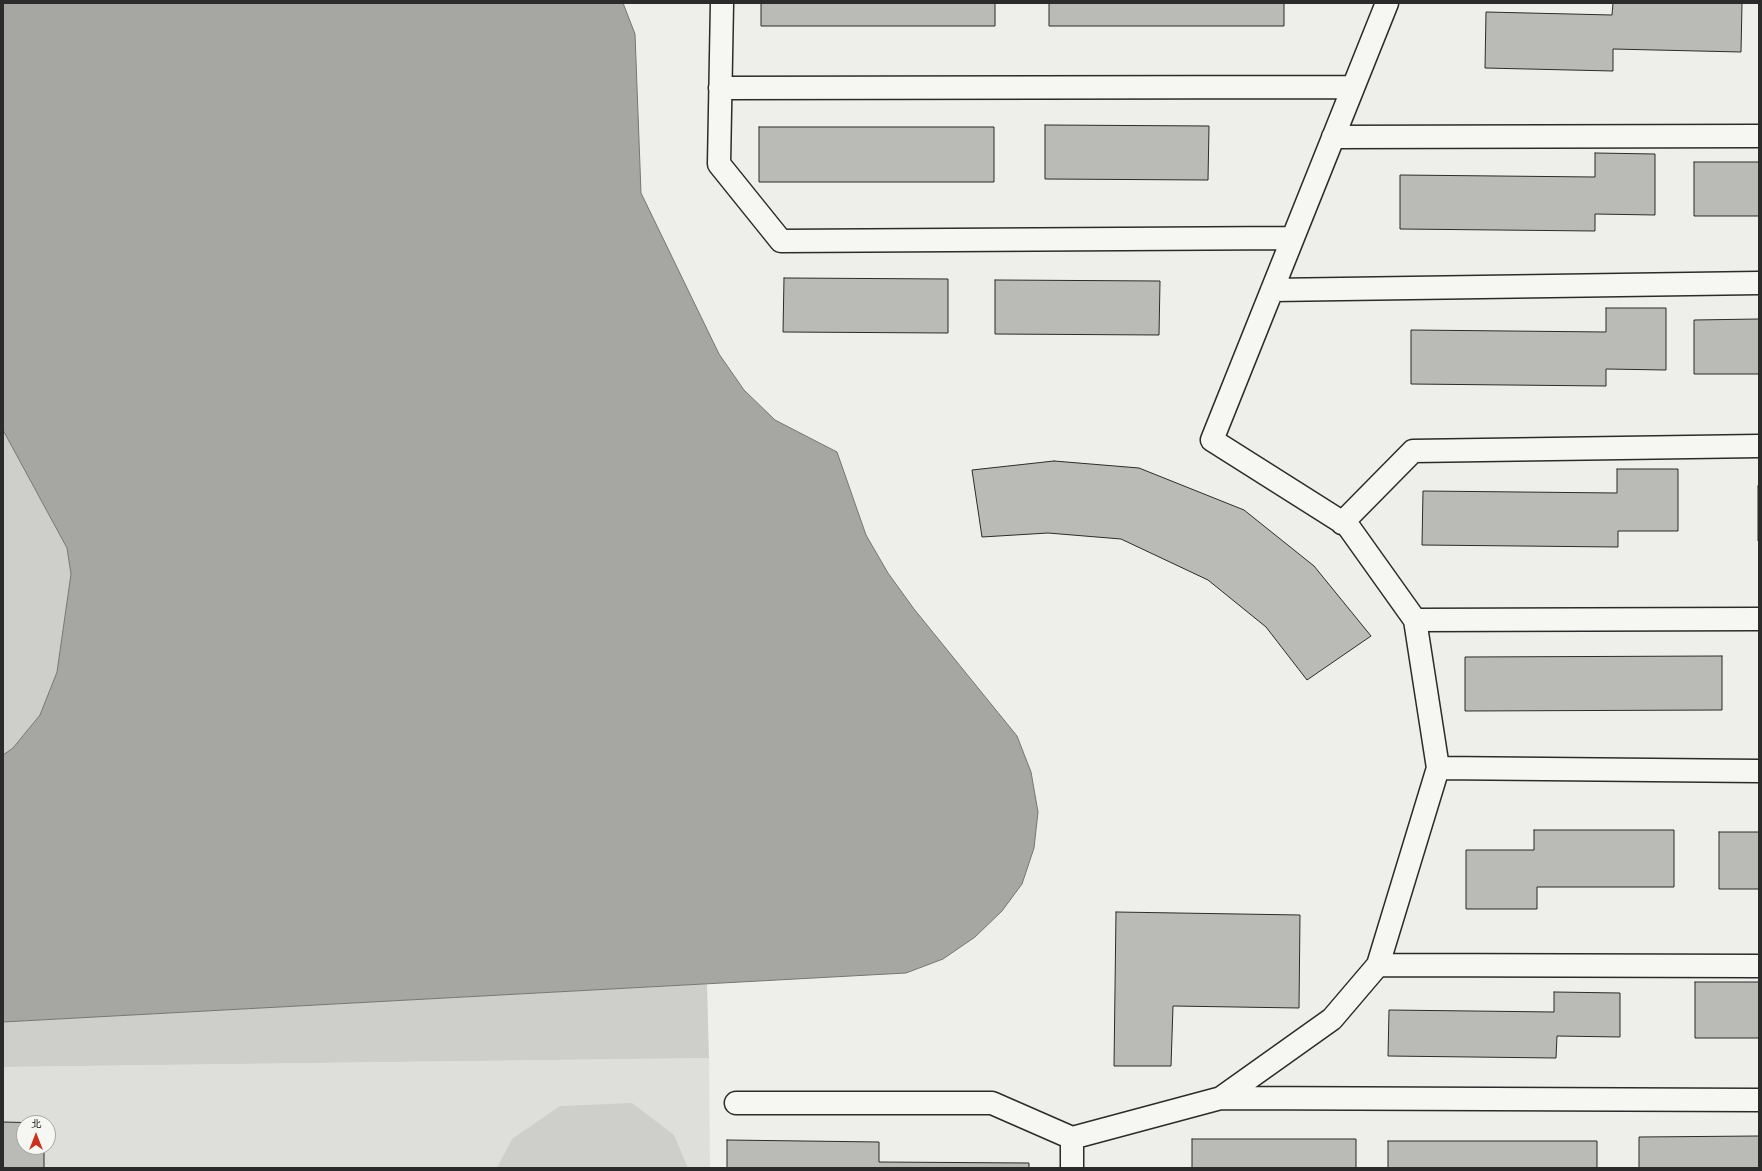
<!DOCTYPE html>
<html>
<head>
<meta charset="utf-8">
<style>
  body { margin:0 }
  #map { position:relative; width:1762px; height:1171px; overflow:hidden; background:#eeeeea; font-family:Kalam,"LXGW WenKai TC",sans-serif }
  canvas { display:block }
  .frame { position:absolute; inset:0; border:4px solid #2b2b2b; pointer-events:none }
  .north { position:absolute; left:16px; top:1115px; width:40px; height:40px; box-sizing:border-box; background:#f6f6f2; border:1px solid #a5a5a2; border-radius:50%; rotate:0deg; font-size:11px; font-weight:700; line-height:16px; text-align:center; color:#2b2b2b }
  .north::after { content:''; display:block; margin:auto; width:14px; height:18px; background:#c8321e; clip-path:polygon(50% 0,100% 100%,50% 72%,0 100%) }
</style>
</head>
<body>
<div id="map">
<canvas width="1762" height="1171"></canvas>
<div class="frame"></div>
<div class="north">北</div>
</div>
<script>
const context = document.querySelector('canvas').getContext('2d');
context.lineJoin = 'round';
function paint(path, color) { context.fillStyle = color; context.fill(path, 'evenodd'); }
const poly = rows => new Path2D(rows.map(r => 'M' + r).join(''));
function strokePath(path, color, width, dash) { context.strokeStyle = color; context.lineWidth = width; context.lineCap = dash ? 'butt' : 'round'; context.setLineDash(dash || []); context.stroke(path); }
paint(poly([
  [709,1058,710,1168,3,1168,3,1067],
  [24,1123,48,1123,48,1147,24,1147]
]), '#dededb');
paint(poly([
  [3,430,67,548,71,574,57,671,40,715,13,748,3,755],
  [707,984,709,1058,3,1067,3,1022],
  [632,1103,674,1135,688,1168,497,1168,512,1139,560,1106]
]), '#cececa');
const water = poly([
  [3,3,623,3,635,34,641,193,719,354,744,390,775,420,837,452,866,535,888,573,914,609,1017,736,1031,772,1038,812,1034,848,1022,884,1002,911,975,937,943,959,906,973,3,1022,3,755,13,748,40,715,57,672,71,574,67,548,3,430,3,3]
]);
paint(water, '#a6a6a3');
strokePath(water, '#757573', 1);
const building = poly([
  [761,3,995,3,995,26,761,26,761,3],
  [1049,3,1284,3,1284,26,1049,26,1049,3],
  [1613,3,1742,3,1741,52,1613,49,1613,71,1485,68,1486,12,1612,15,1613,3],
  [1045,125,1209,126,1208,180,1045,179,1045,125],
  [759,127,994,127,994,182,759,182,759,127],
  [1595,153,1655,154,1655,215,1595,214,1595,231,1400,229,1400,175,1595,177,1595,153],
  [1694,162,1759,162,1759,216,1694,216,1694,162],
  [784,278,948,279,948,333,783,332,784,278],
  [995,280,1160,281,1159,335,995,334,995,280],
  [1606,308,1666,308,1666,370,1606,369,1606,386,1411,384,1411,330,1606,332,1606,308],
  [1759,319,1759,374,1694,374,1694,320,1759,319],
  [1054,461,1139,468,1244,510,1314,566,1371,636,1307,680,1266,627,1208,580,1121,539,1048,533,982,537,972,470,1054,461],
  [1617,469,1678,469,1678,531,1618,531,1618,547,1422,545,1423,491,1617,493,1617,469],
  [1758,486,1759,486,1759,541,1758,541,1758,486],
  [1722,656,1722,710,1465,711,1465,657,1722,656],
  [1534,830,1674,830,1674,887,1537,887,1537,909,1466,909,1466,850,1534,850,1534,830],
  [1719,832,1759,832,1759,889,1719,889,1719,832],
  [1116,912,1300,915,1299,1008,1173,1006,1171,1066,1114,1066,1116,912],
  [1695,982,1759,982,1759,1038,1695,1038,1695,982],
  [1554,992,1620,993,1620,1037,1557,1036,1556,1058,1388,1056,1389,1010,1554,1012,1554,992],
  [3,1122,44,1123,24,1123,24,1147,44,1147,44,1168,3,1168,3,1122],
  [1759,1136,1759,1168,1639,1168,1639,1137,1759,1136],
  [1192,1139,1356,1139,1356,1168,1192,1168,1192,1139],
  [727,1140,879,1142,879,1162,1029,1163,1029,1168,727,1168,727,1140],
  [1388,1141,1597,1141,1597,1168,1388,1168,1388,1141]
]);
paint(building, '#babab7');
strokePath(building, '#2b2b2b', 1);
const minor = poly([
  [722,3,719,164,781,241,1292,238],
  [720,88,1353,87],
  [1333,137,1759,136],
  [1272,290,1759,283],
  [1342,523,1413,451,1759,446],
  [1415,620,1759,619],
  [1438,768,1759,771],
  [1378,965,1759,966],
  [1221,1098,1759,1100],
  [736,1103,992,1103,1072,1138],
  [1072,1168,1072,1138,1221,1098,1332,1019,1378,965,1438,768,1415,620,1348,526,1212,440,1387,3]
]);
strokePath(minor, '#2b2b2b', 25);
strokePath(minor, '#f6f6f2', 22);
</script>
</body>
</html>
